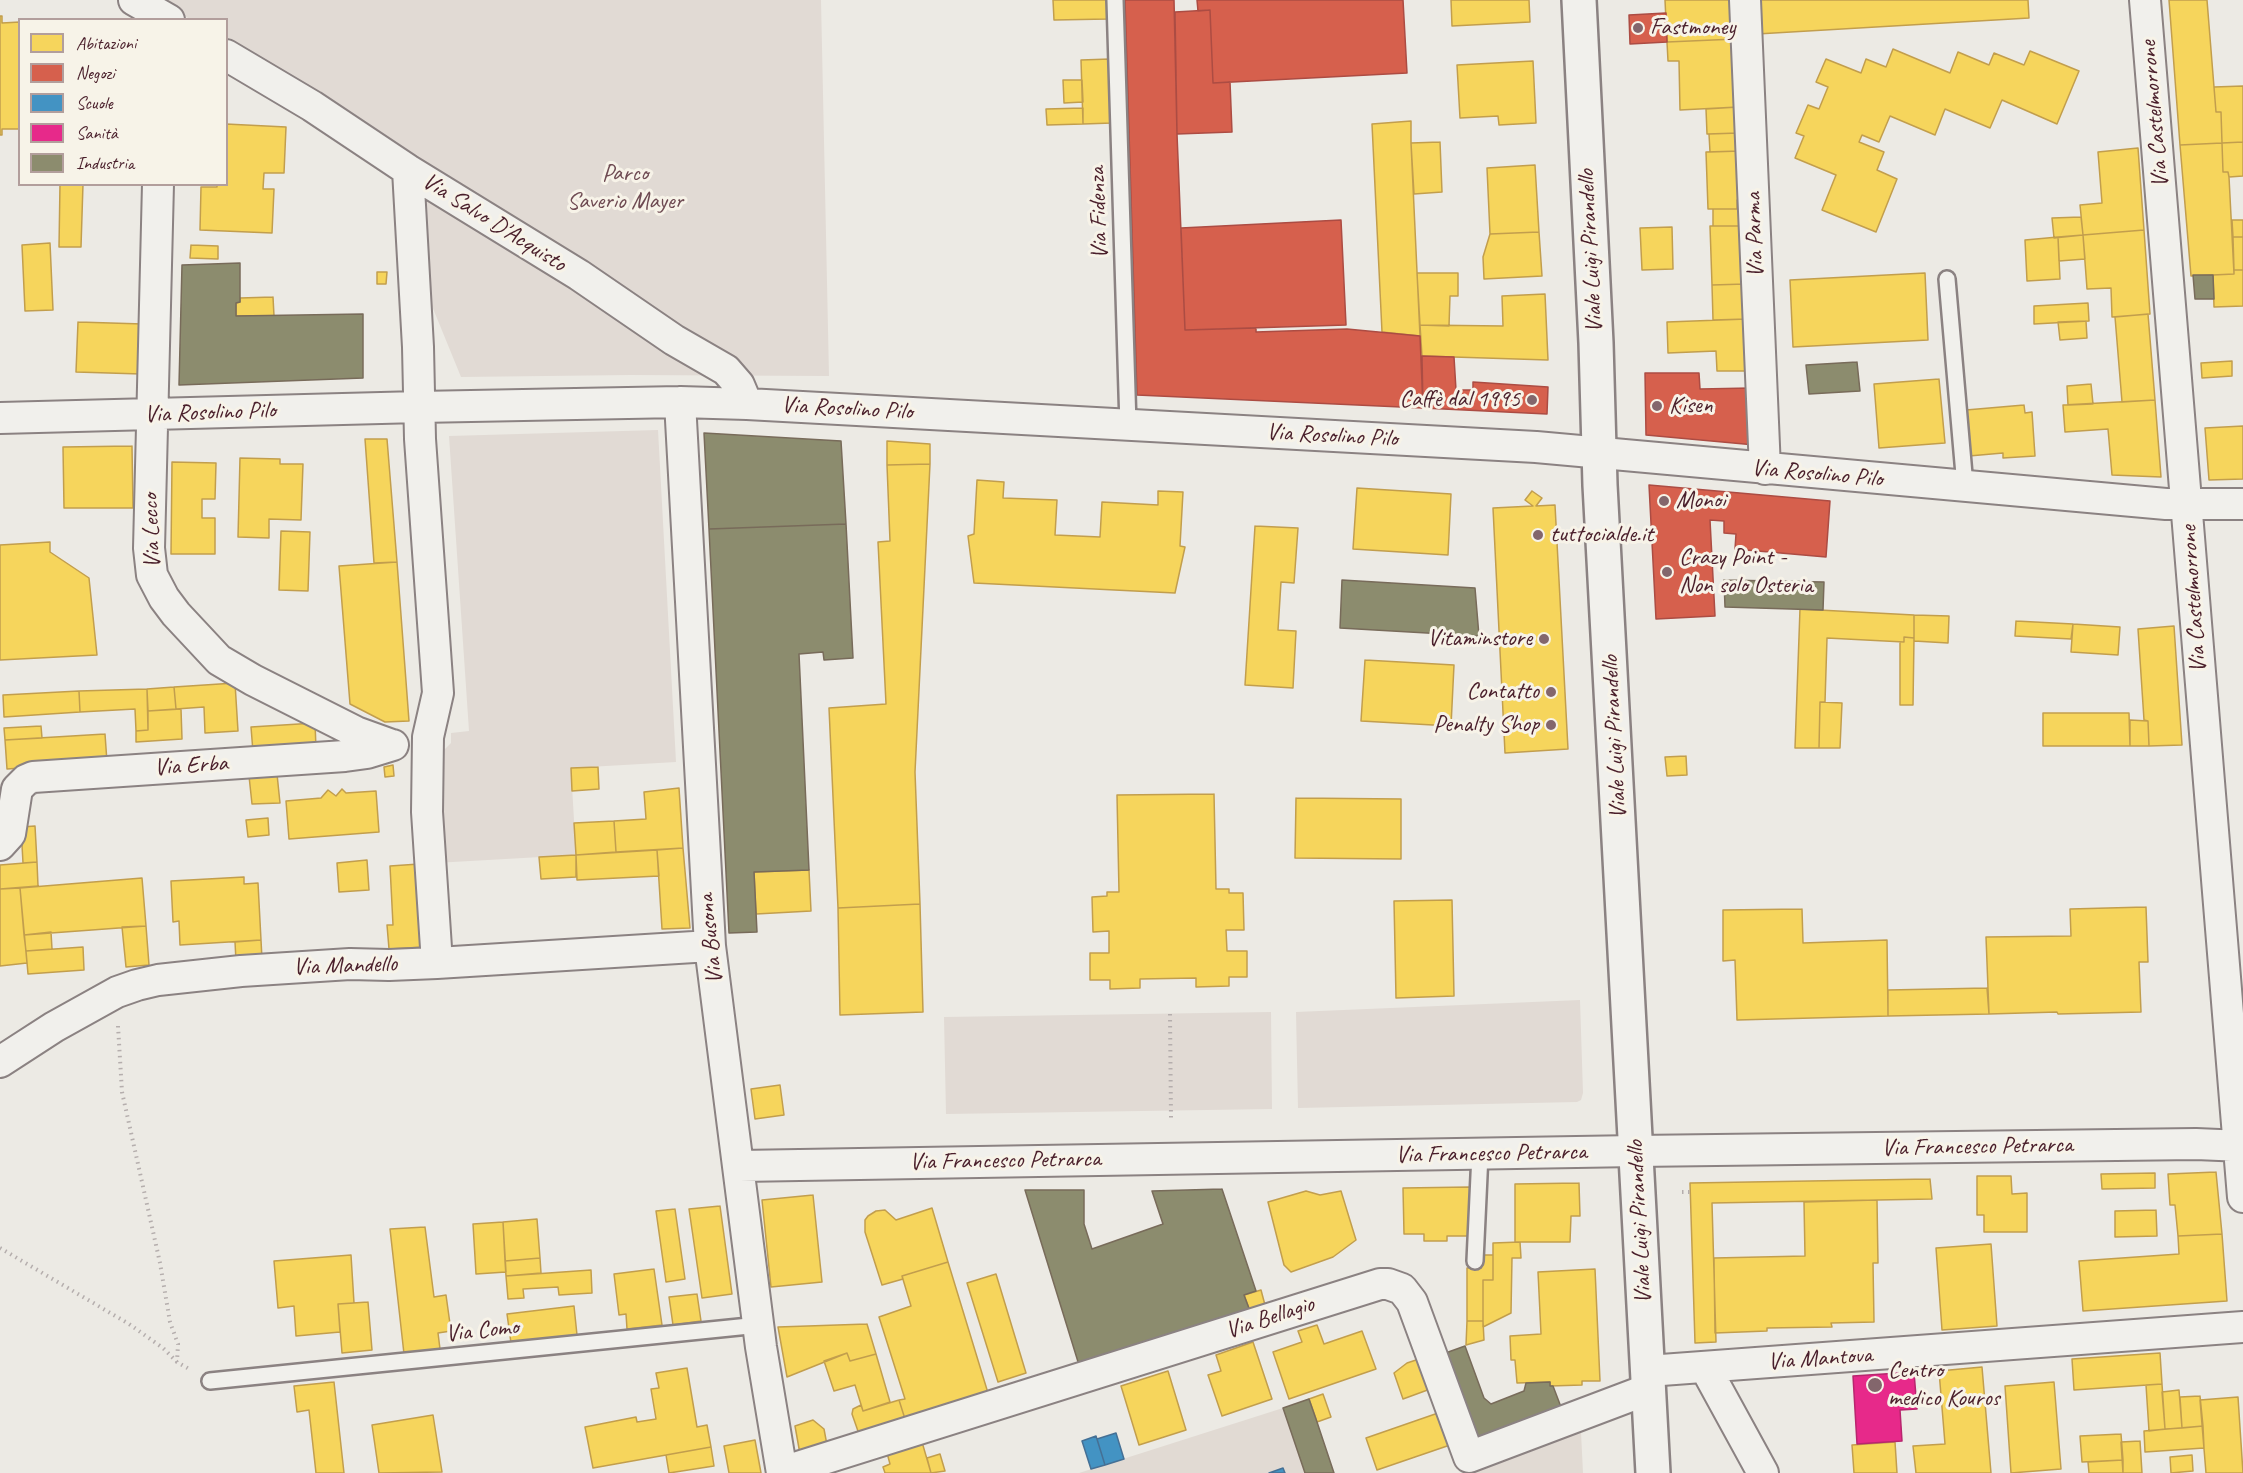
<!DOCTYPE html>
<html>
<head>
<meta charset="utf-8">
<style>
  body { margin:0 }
  #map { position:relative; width:2243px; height:1473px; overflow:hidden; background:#eceae4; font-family:Caveat,sans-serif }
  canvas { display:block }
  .legend { position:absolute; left:18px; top:18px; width:210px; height:168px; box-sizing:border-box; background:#f7f3e8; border:2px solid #b29e9c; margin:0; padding:8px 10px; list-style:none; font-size:18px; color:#4a1f2b }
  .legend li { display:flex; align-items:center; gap:12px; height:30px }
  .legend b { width:30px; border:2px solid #b29e9c }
</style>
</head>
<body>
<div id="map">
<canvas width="2243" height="1473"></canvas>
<ul class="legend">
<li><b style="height:16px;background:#f6d55c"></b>Abitazioni</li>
<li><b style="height:16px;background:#d6604d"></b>Negozi</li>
<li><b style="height:16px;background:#4393c3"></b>Scuole</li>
<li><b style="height:16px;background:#e7298a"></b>Sanità</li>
<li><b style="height:16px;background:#8c8c6e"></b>Industria</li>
</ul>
</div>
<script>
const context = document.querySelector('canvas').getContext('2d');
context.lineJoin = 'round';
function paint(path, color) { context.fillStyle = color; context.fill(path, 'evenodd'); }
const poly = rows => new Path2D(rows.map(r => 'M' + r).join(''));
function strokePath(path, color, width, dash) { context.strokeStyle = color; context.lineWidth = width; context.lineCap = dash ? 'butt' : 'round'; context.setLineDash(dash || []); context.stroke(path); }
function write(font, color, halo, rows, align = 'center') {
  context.font = font + ' Caveat,sans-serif'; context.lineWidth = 6; context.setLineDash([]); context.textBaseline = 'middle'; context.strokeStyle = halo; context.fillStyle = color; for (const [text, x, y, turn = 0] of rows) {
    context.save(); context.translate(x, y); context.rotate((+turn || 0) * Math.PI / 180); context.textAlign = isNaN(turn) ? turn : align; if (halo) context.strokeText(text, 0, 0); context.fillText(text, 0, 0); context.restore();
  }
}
paint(poly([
  [1283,1408,1305,1473,1079,1473],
  [1581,1432,1583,1473,1462,1473]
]), '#e1dad3');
paint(poly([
  [156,0,821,0,829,376,630,375,461,377,432,306,422,164,227,42,226,20,190,19],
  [658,430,676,762,571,768,576,855,435,863,441,753,451,743,451,733,469,731,449,436],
  [1580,1000,1583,1093,1581,1100,1577,1102,1298,1108,1296,1012],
  [1271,1012,1272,1109,946,1114,944,1017]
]), '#e1dad4');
const homes = poly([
  [1053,0,1108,0,1108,19,1054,20,1053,0],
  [1451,0,1529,0,1530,22,1452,26,1451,0],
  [1665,0,1734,0,1736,39,1667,42,1665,0],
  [1755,0,2028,0,2029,18,1757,34,1755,0],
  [2169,0,2207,0,2216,112,2221,112,2222,143,2180,145,2169,0],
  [0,16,2,16,2,23,20,22,20,129,2,129,2,135,0,135,0,16],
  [1736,39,1738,107,1680,110,1679,61,1668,61,1667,42,1736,39],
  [1893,49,1950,73,1958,52,1989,65,1994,53,2024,65,2030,51,2079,71,2057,124,2002,100,1990,128,1945,109,1935,135,1890,116,1879,142,1862,135,1859,142,1884,152,1877,170,1897,179,1876,232,1822,210,1836,175,1795,158,1804,136,1796,133,1808,105,1819,109,1828,87,1816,82,1826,59,1861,73,1866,59,1886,67,1893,49],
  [1110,59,1112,123,1083,124,1081,60,1110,59],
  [1533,61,1536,123,1499,125,1498,116,1460,118,1457,65,1533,61],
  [1063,80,1082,80,1083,102,1064,103,1063,80],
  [2243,86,2243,142,2222,143,2221,112,2216,112,2214,87,2243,86],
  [1738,107,1739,133,1707,134,1706,109,1738,107],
  [1083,108,1083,124,1047,125,1046,109,1083,108],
  [1411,121,1411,143,1420,336,1382,332,1372,124,1411,121],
  [226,124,286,127,284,173,264,173,263,189,274,189,272,233,200,230,201,187,217,187,217,184,226,184,226,124],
  [1739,133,1740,151,1710,152,1709,134,1739,133],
  [1440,142,1442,192,1414,194,1411,143,1440,142],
  [2243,142,2243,176,2229,177,2228,172,2223,172,2222,143,2243,142],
  [2222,143,2223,172,2228,172,2229,177,2234,274,2191,276,2180,145,2222,143],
  [2138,148,2144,230,2083,235,2080,205,2102,203,2098,152,2138,148],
  [1740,151,1742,200,1737,200,1737,209,1708,209,1706,152,1740,151],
  [1535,165,1539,232,1490,234,1487,168,1535,165],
  [60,184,83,184,81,247,59,247,60,184],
  [1737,200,1742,200,1743,226,1713,226,1713,209,1737,209,1737,200],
  [2081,217,2083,235,2054,238,2052,218,2081,217],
  [2232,220,2243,220,2243,237,2233,237,2232,220],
  [1710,226,1743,226,1745,284,1712,285,1710,226],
  [1672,227,1673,269,1642,270,1640,228,1672,227],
  [2144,230,2150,314,2112,317,2111,288,2087,289,2083,235,2144,230],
  [1539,232,1542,276,1484,279,1483,257,1490,234,1539,232],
  [2083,235,2085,259,2059,261,2058,237,2083,235],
  [2058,237,2060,279,2027,281,2025,240,2058,237],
  [2233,237,2243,237,2243,270,2234,270,2233,237],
  [50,243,53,310,25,311,22,245,50,243],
  [191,245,218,246,218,259,190,258,191,245],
  [2234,270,2243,270,2243,306,2214,307,2213,275,2234,274,2234,270],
  [377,272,387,272,386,284,377,284,377,272],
  [1417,273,1458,273,1458,296,1450,296,1449,326,1420,325,1417,273],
  [1925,273,1928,340,1793,347,1790,280,1925,273],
  [1745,284,1747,319,1713,320,1712,285,1745,284],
  [1545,294,1548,360,1422,356,1420,325,1503,326,1502,296,1545,294],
  [273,297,274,316,236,316,236,303,240,302,240,298,273,297],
  [2088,303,2089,321,2034,324,2034,306,2088,303],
  [2148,314,2155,400,2122,402,2115,317,2148,314],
  [1747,319,1749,371,1717,371,1716,351,1668,353,1667,322,1747,319],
  [2086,321,2087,338,2060,340,2058,322,2086,321],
  [78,322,143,324,141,374,76,372,78,322],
  [2232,361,2232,376,2202,378,2201,363,2232,361],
  [1939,379,1945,443,1879,448,1874,384,1939,379],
  [2091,384,2093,404,2068,405,2067,386,2091,384],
  [2155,400,2161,477,2112,475,2108,429,2065,432,2063,405,2155,400],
  [2024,405,2025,413,2032,412,2035,456,2003,458,2003,453,1969,456,1966,410,2024,405],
  [2243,426,2243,479,2209,480,2205,428,2243,426],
  [365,439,387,439,397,562,374,563,365,439],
  [887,441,930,444,930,464,887,465,887,441],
  [132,446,133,508,64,508,63,447,132,446],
  [240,458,280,459,280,464,303,464,301,520,269,519,269,538,238,537,240,458],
  [172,462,216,463,215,499,202,499,202,518,215,518,215,554,171,554,172,462],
  [930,464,915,772,920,904,838,908,829,708,886,704,878,542,890,541,887,465,930,464],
  [977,480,1004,482,1003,498,1057,500,1055,535,1100,537,1102,502,1158,505,1158,491,1183,492,1180,546,1185,547,1175,593,974,583,968,536,974,534,977,480],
  [1357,488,1451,494,1448,555,1353,549,1357,488],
  [1532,491,1542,498,1536,506,1555,505,1568,749,1505,753,1493,508,1533,506,1525,500,1532,491],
  [1255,526,1298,528,1294,583,1281,582,1278,630,1296,631,1293,688,1245,685,1255,526],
  [281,531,310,532,308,591,279,590,281,531],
  [50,542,50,552,89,578,97,655,0,660,0,545,50,542],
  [397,562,409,721,385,722,350,704,339,566,397,562],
  [1800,609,1914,615,1914,638,1904,637,1904,642,1827,638,1825,702,1820,702,1819,748,1795,748,1800,609],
  [1914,615,1949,616,1948,643,1914,641,1914,615],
  [2016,621,2073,624,2071,639,2015,636,2016,621],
  [2073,624,2120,627,2118,655,2071,652,2073,624],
  [2174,626,2182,745,2149,746,2148,721,2144,720,2138,629,2174,626],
  [1904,637,1914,638,1913,705,1900,705,1900,642,1904,642,1904,637],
  [1365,660,1454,665,1451,726,1361,721,1365,660],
  [235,683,238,731,205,733,204,707,176,709,174,687,235,683],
  [174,687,176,709,148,711,147,689,174,687],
  [147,689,148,730,136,731,135,709,80,712,79,691,147,689],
  [79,691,80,712,4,717,3,695,79,691],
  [1820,702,1842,703,1840,748,1819,748,1820,702],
  [181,709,182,739,136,742,136,731,148,730,148,711,181,709],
  [2043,713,2129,713,2130,746,2043,746,2043,713],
  [2130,720,2148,721,2149,746,2130,746,2130,720],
  [315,723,316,748,253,752,251,727,315,723],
  [41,726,42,738,5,740,4,728,41,726],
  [105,734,107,762,7,769,5,740,105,734],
  [1686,756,1687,775,1667,776,1665,757,1686,756],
  [393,765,394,776,385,777,384,767,393,765],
  [598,767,599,789,572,791,571,768,598,767],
  [277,774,280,803,252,804,249,776,277,774],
  [679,788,683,848,616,852,614,821,646,819,644,792,679,788],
  [342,789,346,793,376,791,379,832,289,839,286,801,321,798,328,790,336,796,342,789],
  [1214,794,1216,889,1229,889,1229,893,1243,893,1244,930,1226,930,1227,951,1247,951,1247,977,1229,977,1229,986,1196,987,1196,978,1140,979,1140,988,1110,989,1110,980,1090,980,1090,953,1109,953,1109,931,1093,932,1092,897,1107,896,1107,892,1119,892,1117,795,1214,794],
  [1296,798,1401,799,1401,859,1295,858,1296,798],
  [268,818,269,835,248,837,246,820,268,818],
  [614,821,616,852,576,855,574,823,614,821],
  [35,826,37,862,23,863,21,827,35,826],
  [683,848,690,928,662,929,657,850,683,848],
  [657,850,659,876,577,880,576,855,657,850],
  [576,855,576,877,541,879,539,857,576,855],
  [367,860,369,890,339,892,337,863,367,860],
  [37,862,38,886,0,889,0,865,37,862],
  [419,864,424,947,389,949,387,925,393,925,390,866,419,864],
  [809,870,811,911,756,914,754,872,809,870],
  [244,877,244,884,258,883,261,940,180,945,179,921,173,922,171,881,244,877],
  [142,878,146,926,24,935,20,888,142,878],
  [20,888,27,963,0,966,0,889,20,888],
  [1452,900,1454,996,1396,998,1394,901,1452,900],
  [920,904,923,1012,840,1015,838,908,920,904],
  [2146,907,2148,962,2139,962,2141,1012,2058,1014,2057,1012,1989,1014,1986,937,2071,936,2070,909,2146,907],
  [1802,909,1803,943,1887,940,1888,1016,1737,1020,1735,960,1723,961,1723,910,1802,909],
  [146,926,149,965,126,967,122,927,146,926],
  [51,932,52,949,26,951,24,935,51,932],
  [261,940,262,959,236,961,235,942,261,940],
  [83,947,84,970,28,974,26,951,83,947],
  [1987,988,1989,1014,1888,1016,1888,990,1987,988],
  [780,1085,784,1115,755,1119,751,1089,780,1085],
  [2216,1172,2222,1234,2178,1236,2175,1205,2170,1205,2168,1174,2216,1172],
  [2155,1173,2155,1188,2102,1189,2101,1174,2155,1173],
  [1977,1176,2011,1176,2012,1194,2027,1193,2027,1232,1984,1232,1984,1215,1977,1215,1977,1176],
  [1930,1179,1932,1199,1712,1203,1716,1342,1695,1343,1690,1183,1930,1179],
  [1579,1183,1580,1216,1571,1216,1570,1242,1515,1242,1515,1184,1579,1183],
  [1470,1187,1470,1236,1447,1236,1447,1241,1424,1241,1424,1234,1404,1234,1403,1188,1470,1187],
  [1306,1191,1320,1195,1341,1191,1356,1240,1333,1257,1291,1272,1284,1265,1268,1202,1306,1191],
  [813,1195,822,1282,771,1287,762,1200,813,1195],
  [1877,1200,1878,1263,1873,1263,1874,1322,1831,1323,1832,1327,1767,1328,1767,1331,1715,1333,1714,1258,1805,1256,1804,1202,1877,1200],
  [720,1206,732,1294,702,1298,689,1209,720,1206],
  [932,1208,948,1262,902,1276,903,1279,882,1285,865,1232,865,1220,868,1216,876,1211,885,1210,896,1220,932,1208],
  [675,1209,685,1279,666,1282,656,1211,675,1209],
  [2156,1210,2157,1236,2115,1237,2115,1211,2156,1210],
  [537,1219,540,1258,505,1261,503,1222,537,1219],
  [503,1222,506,1272,476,1274,473,1224,503,1222],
  [425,1227,434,1297,446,1295,451,1331,438,1333,440,1349,404,1354,390,1229,425,1227],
  [2222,1234,2227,1301,2083,1311,2079,1261,2179,1254,2178,1236,2222,1234],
  [1520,1242,1521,1258,1512,1258,1511,1313,1483,1327,1483,1280,1493,1280,1493,1243,1520,1242],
  [1991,1244,1997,1326,1942,1330,1936,1248,1991,1244],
  [351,1255,354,1303,338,1304,340,1332,296,1336,294,1306,278,1308,274,1261,351,1255],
  [1481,1255,1493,1255,1493,1280,1483,1280,1483,1321,1467,1321,1467,1268,1481,1268,1481,1255],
  [540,1258,541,1273,506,1276,505,1261,540,1258],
  [948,1262,988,1393,905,1419,899,1400,905,1399,879,1317,911,1306,902,1276,948,1262],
  [654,1269,662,1325,627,1329,626,1314,619,1315,614,1274,654,1269],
  [1595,1269,1600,1381,1582,1381,1582,1385,1550,1386,1550,1382,1517,1383,1515,1360,1511,1360,1510,1336,1541,1334,1538,1272,1595,1269],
  [591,1270,592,1293,559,1295,558,1287,523,1289,524,1298,508,1299,506,1276,591,1270],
  [996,1274,1026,1373,998,1382,967,1283,996,1274],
  [1261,1290,1265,1305,1250,1311,1244,1295,1261,1290],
  [697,1294,701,1321,673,1325,669,1297,697,1294],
  [368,1302,372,1350,342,1353,338,1304,368,1302],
  [574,1306,577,1335,511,1343,507,1314,574,1306],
  [1467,1321,1483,1321,1484,1340,1466,1345,1467,1321],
  [867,1324,876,1354,850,1361,847,1353,787,1377,778,1327,867,1324],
  [1317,1325,1324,1344,1362,1331,1376,1369,1289,1399,1273,1352,1302,1342,1298,1331,1317,1325],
  [1253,1342,1272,1399,1222,1416,1208,1375,1221,1371,1216,1355,1253,1342],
  [847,1353,850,1361,876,1354,890,1402,863,1411,855,1385,834,1391,824,1361,847,1353],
  [2160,1353,2162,1384,2074,1390,2072,1359,2160,1353],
  [1422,1358,1433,1388,1403,1399,1394,1373,1407,1363,1422,1358],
  [1982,1367,1991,1473,1916,1473,1913,1446,1945,1444,1939,1371,1982,1367],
  [687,1368,697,1427,707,1425,711,1447,593,1468,585,1427,636,1417,637,1422,656,1419,651,1389,659,1388,656,1373,687,1368],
  [1168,1371,1186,1430,1139,1445,1121,1386,1168,1371],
  [334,1382,344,1473,316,1473,309,1410,297,1412,294,1386,334,1382],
  [2054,1382,2061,1469,2011,1473,2005,1386,2054,1382],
  [2162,1384,2165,1429,2149,1431,2146,1385,2162,1384],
  [2179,1390,2182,1428,2165,1429,2162,1392,2179,1390],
  [1323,1394,1331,1417,1317,1422,1309,1399,1323,1394],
  [2200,1396,2203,1426,2182,1428,2180,1397,2200,1396],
  [2238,1397,2243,1473,2206,1473,2200,1400,2238,1397],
  [899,1400,905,1419,859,1434,852,1414,853,1409,861,1405,863,1411,899,1400],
  [1441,1412,1453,1444,1377,1470,1366,1438,1441,1412],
  [433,1415,442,1472,379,1473,372,1425,433,1415],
  [813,1420,824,1429,827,1445,800,1454,795,1426,813,1420],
  [2203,1426,2204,1448,2145,1452,2144,1431,2203,1426],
  [2121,1434,2123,1460,2082,1462,2080,1436,2121,1434],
  [755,1440,761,1473,729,1473,724,1446,755,1440],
  [2140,1441,2142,1473,2123,1473,2121,1442,2140,1441],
  [922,1442,931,1473,885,1473,883,1467,890,1464,887,1453,922,1442],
  [1895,1442,1897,1473,1854,1473,1852,1445,1895,1442],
  [711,1447,714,1466,669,1473,666,1455,711,1447],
  [940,1454,945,1471,931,1473,927,1458,940,1454],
  [2192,1455,2193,1471,2171,1473,2170,1457,2192,1455],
  [2123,1460,2123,1473,2089,1473,2088,1462,2123,1460]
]);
paint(homes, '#f6d55c');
strokePath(homes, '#c29e4d', 1.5);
const shops = poly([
  [1125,0,1174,0,1177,134,1185,330,1256,328,1256,332,1347,329,1420,336,1423,408,1137,395,1125,0],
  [1197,0,1403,0,1407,73,1213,83,1210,10,1198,11,1197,0],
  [1210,10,1213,83,1230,82,1232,132,1177,134,1175,12,1210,10],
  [1666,13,1667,42,1630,44,1629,15,1666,13],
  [1341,220,1346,325,1185,330,1181,228,1341,220],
  [1422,356,1454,357,1456,390,1473,390,1473,382,1548,387,1547,414,1423,408,1422,356],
  [1645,373,1699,373,1700,389,1751,388,1755,445,1646,435,1645,373],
  [1649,485,1830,501,1826,557,1735,549,1736,534,1724,533,1724,521,1710,520,1715,616,1656,619,1649,485]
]);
paint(shops, '#d6604d');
strokePath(shops, '#ac4c43', 1.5);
const schools = poly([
  [1116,1433,1124,1459,1105,1465,1097,1439,1116,1433],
  [1096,1436,1105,1465,1091,1469,1082,1441,1096,1436],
  [1283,1468,1285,1473,1269,1473,1283,1468]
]);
paint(schools, '#4393c3');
strokePath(schools, '#457095', 1.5);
const health = poly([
  [1914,1372,1917,1409,1900,1410,1902,1441,1857,1444,1853,1376,1914,1372]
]);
paint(health, '#e7298a');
strokePath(health, '#b8266e', 1.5);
const industry = poly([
  [240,263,240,302,236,303,236,316,363,314,363,378,179,385,182,265,240,263],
  [2193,275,2213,275,2214,299,2195,299,2193,275],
  [1857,362,1860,391,1809,394,1806,365,1857,362],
  [704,433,841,441,846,524,709,529,704,433],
  [846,524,853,658,824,660,823,652,799,654,809,870,754,872,757,932,729,933,709,529,846,524],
  [1342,580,1475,588,1479,636,1340,628,1342,580],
  [1724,580,1824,582,1823,610,1725,607,1724,580],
  [1222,1189,1256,1291,1244,1295,1250,1311,1079,1365,1025,1190,1084,1190,1084,1224,1092,1249,1163,1224,1152,1191,1222,1189],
  [1465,1346,1484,1398,1491,1404,1524,1391,1526,1383,1550,1382,1550,1386,1553,1386,1561,1407,1470,1440,1440,1355,1465,1346],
  [1309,1399,1317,1422,1334,1473,1305,1473,1283,1408,1309,1399]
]);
paint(industry, '#8c8c6e');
strokePath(industry, '#786b5a', 1.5);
const lane = poly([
  [1115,0,1128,425],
  [1947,279,1965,486],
  [1475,1261,1480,1154],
  [210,1381,759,1325]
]);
const street = poly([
  [134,0,169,20],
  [1745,0,1765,469],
  [2145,0,2243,1197],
  [226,55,312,106,408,170,579,275,674,340,726,370,739,385,747,404],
  [408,170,418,347,420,439,438,693,428,737,427,812,437,963],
  [158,184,149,548,152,575,164,598,176,614,219,660,253,680,356,732,392,745],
  [680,402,710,946,761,1347,782,1473],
  [0,418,419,407,680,402,747,404,1536,447,2166,504,2243,504],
  [0,845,10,834,17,789,26,780,33,777,345,756,367,753,393,745],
  [0,1062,54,1027,117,992,137,985,158,980,241,971,350,964,389,965,437,963,710,946],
  [740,1166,1636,1151,2196,1144,2243,1146],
  [1705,1367,1763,1473],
  [1648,1371,2243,1327],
  [782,1472,1380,1284,1388,1284,1402,1289,1412,1302,1469,1457,1649,1389]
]);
const secondary = poly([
  [1579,0,1596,343,1600,485,1653,1473]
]);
strokePath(lane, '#8b8282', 20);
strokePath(street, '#8b8282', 34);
strokePath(secondary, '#8b8282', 38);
strokePath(poly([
  [1170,1014,1171,1119],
  [118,1026,122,1092,160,1263,170,1322,178,1344,177,1362],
  [1682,1192,1690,1192],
  [0,1248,129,1324,163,1348,177,1362,191,1370]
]), '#b5aead', 4, [1.5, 4.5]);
strokePath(lane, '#f1f0ec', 15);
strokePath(street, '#f1f0ec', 30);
strokePath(secondary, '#f1f0ec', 33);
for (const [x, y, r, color] of [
  [1638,28,6,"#83666c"],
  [1532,400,6,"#83666c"],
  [1657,406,6,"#83666c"],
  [1664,501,6,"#83666c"],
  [1538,535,6,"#83666c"],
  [1667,572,6,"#83666c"],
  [1544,639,6,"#83666c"],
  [1551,692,6,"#83666c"],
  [1551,725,6,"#83666c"],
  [1875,1385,8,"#83666c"]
]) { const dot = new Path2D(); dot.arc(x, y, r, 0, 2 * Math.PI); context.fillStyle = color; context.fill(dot); strokePath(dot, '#f7f3e8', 2); }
write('24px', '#4a1f2b', '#f7f3e8', [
  ["Fastmoney",1650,28],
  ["Caffè dal 1995",1520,400,"right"],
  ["Kisen",1669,406],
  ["Monoi",1676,501],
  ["tuttocialde.it",1550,535],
  ["Crazy Point -",1679,558],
  ["Non solo Osteria",1679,586],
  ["Vitaminstore",1532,639,"right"],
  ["Contatto",1539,692,"right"],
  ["Penalty Shop",1539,725,"right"],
  ["Centro",1888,1371],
  ["medico Kouros",1888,1399]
], 'left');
write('24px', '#4a1f2b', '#f7f3e8', [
  ["Via Castelmorrone",2155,114,-95],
  ["Via Fidenza",1099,213,-92],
  ["Via Salvo D'Acquisto",494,223,32],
  ["Via Parma",1755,235,-92],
  ["Viale Luigi Pirandello",1591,251,-93],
  ["Via Rosolino Pilo",847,409,3],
  ["Via Rosolino Pilo",210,413,-2],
  ["Via Rosolino Pilo",1332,436,3],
  ["Via Rosolino Pilo",1817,474,5],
  ["Via Lecco",152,531,-92],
  ["Via Castelmorrone",2194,599,-94],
  ["Viale Luigi Pirandello",1615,737,-93],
  ["Via Erba",191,766,-4],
  ["Via Busona",711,939,-96],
  ["Via Mandello",345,966,-2],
  ["Via Francesco Petrarca",1977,1147,-1],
  ["Via Francesco Petrarca",1491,1154,-1],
  ["Via Francesco Petrarca",1005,1161,-1],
  ["Viale Luigi Pirandello",1640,1222,-93],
  ["Via Bellagio",1270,1318,-18],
  ["Via Como",482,1331,-6],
  ["Via Mantova",1820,1359,-4]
]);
write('24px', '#6e4a52', '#f7f3e8', [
  ["Parco",625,174],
  ["Saverio Mayer",625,202]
]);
</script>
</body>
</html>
